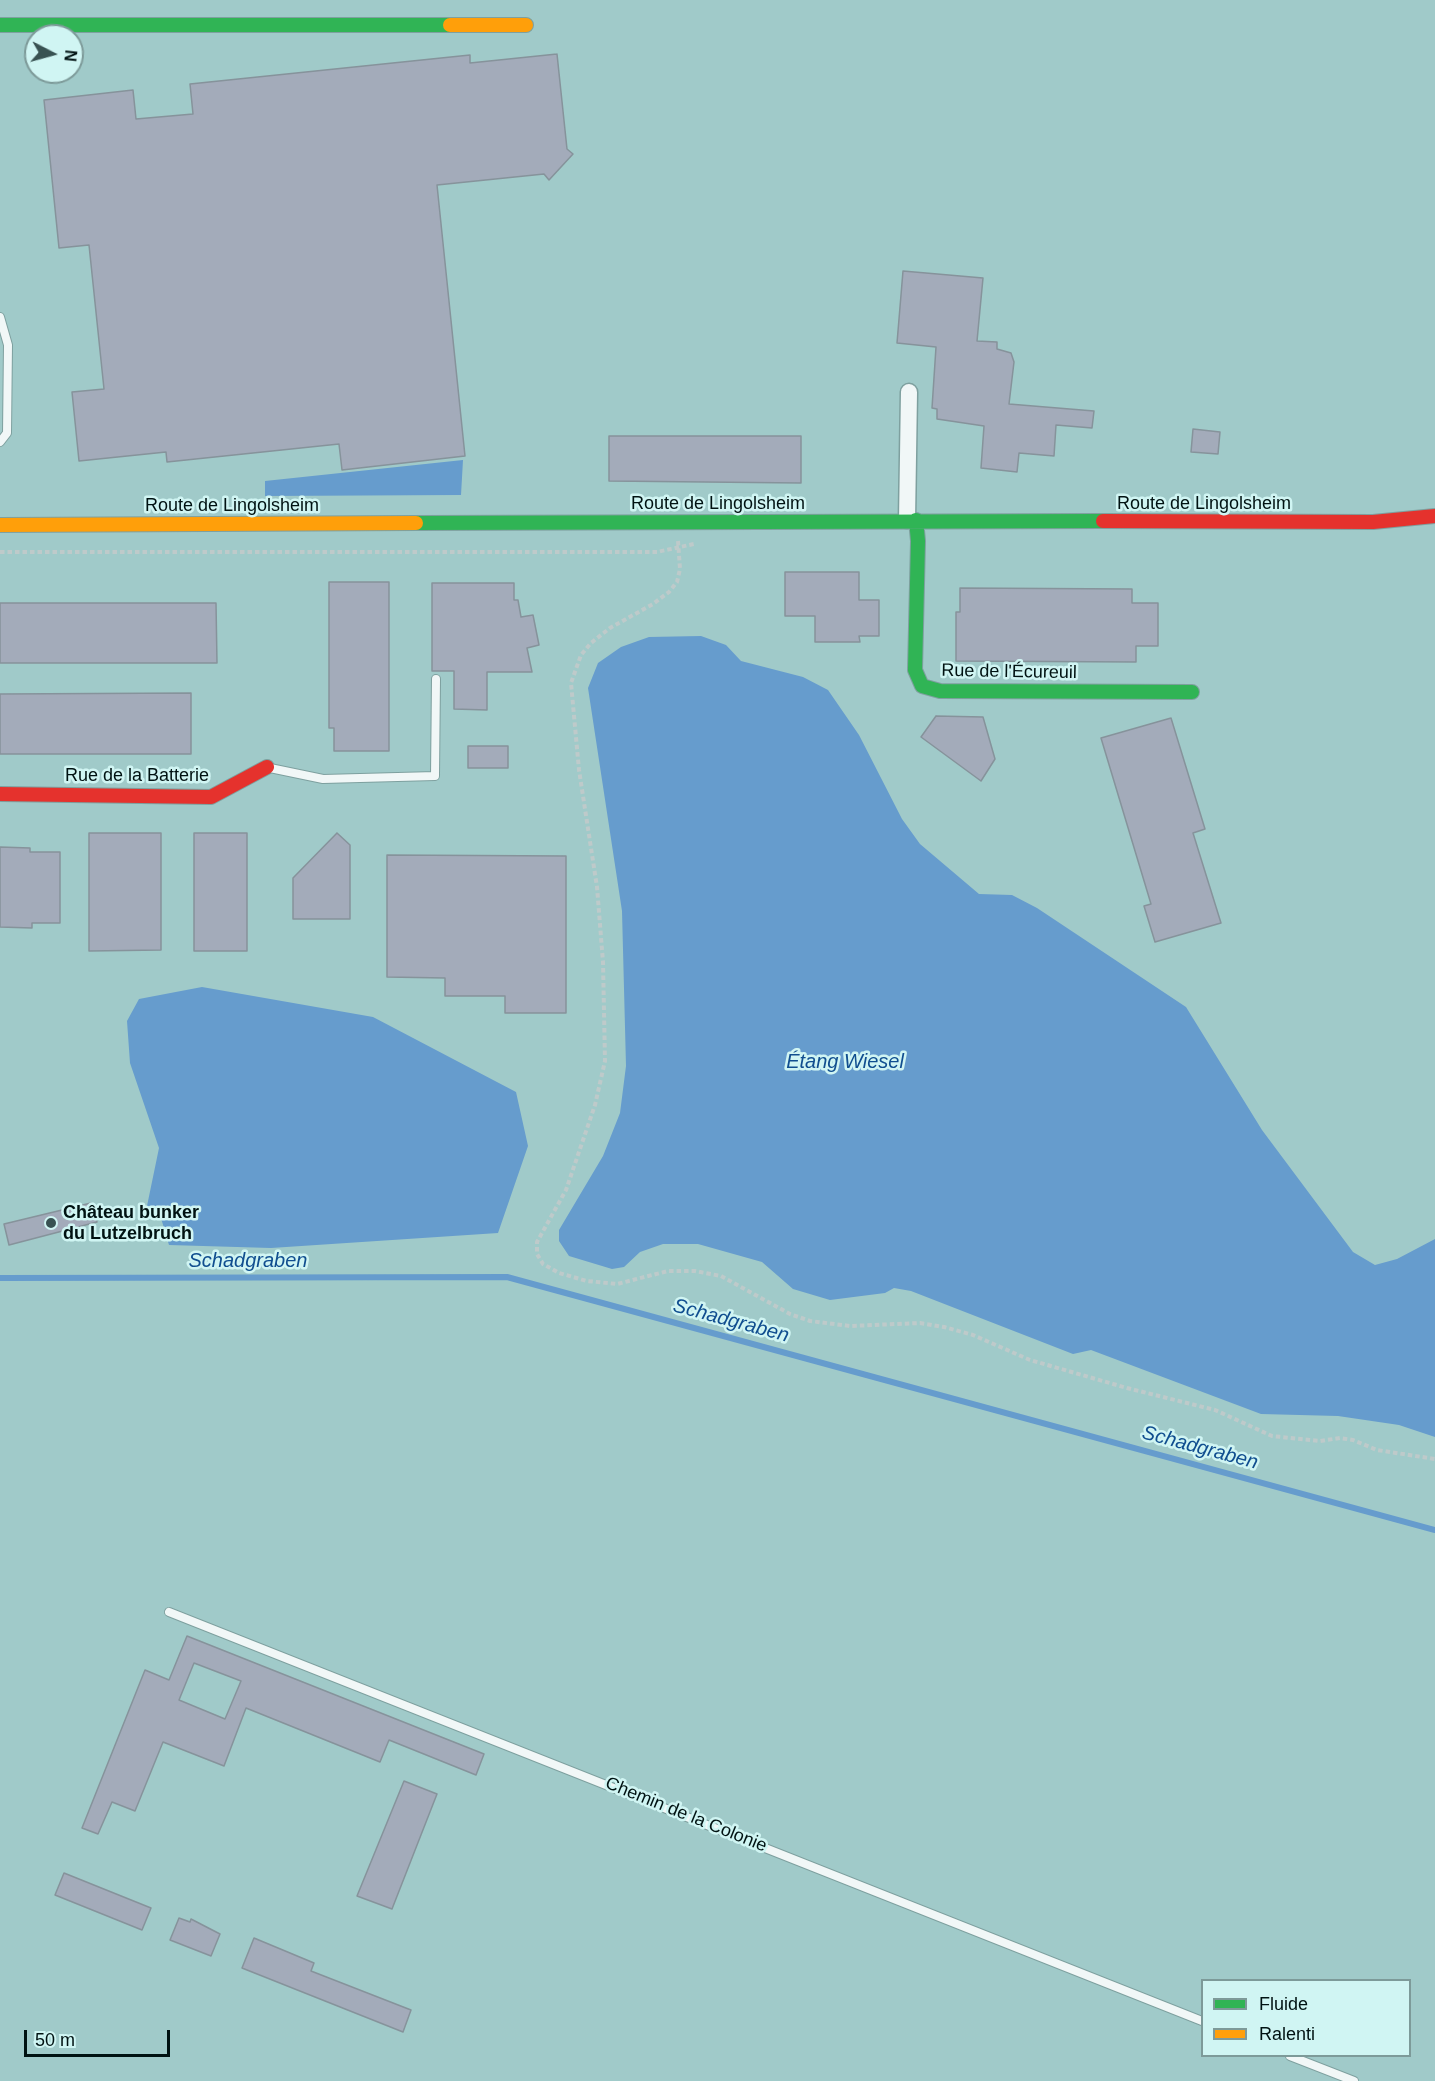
<!DOCTYPE html>
<html>
<head>
<meta charset="utf-8">
<style>
  body { margin:0 }
  #map { position:relative; width:1435px; height:2081px; overflow:hidden; background:#a0cac9; font-family:Helvetica,sans-serif }
  canvas { display:block }
  .legend { position:absolute; left:1201px; top:1979px; width:210px; height:78px; box-sizing:border-box; background:#d0f5f3; border:2px solid #7d9a99; margin:0; padding:8px 10px; list-style:none; font-size:18px; color:#001212 }
  .legend li { display:flex; align-items:center; gap:12px; height:30px }
  .legend b { width:30px; border:2px solid #7d9a99 }
  .north { position:absolute; left:24px; top:24px; width:60px; height:60px; box-sizing:border-box; background:#d0f5f3; border:2px solid #7d9a99; border-radius:50%; rotate:96deg; font-size:16px; font-weight:700; line-height:24px; text-align:center; color:#001212 }
  .north::after { content:''; display:block; margin:auto; width:21px; height:27px; background:#385252; clip-path:polygon(50% 0,100% 100%,50% 72%,0 100%) }
  .scale { position:absolute; left:24px; top:2030px; width:146px; height:27px; box-sizing:border-box; border:3px solid #001212; border-top:0; padding-left:8px; font-size:18px; line-height:21px; white-space:nowrap; color:#001212; -webkit-text-stroke:4px #d0f5f3; paint-order:stroke }
</style>
</head>
<body>
<div id="map">
<canvas width="1435" height="2081"></canvas>
<ul class="legend">
<li><b style="height:8px;background:#30b455"></b>Fluide</li>
<li><b style="height:8px;background:#ff9f0a"></b>Ralenti</li>
</ul>
<div class="north">N</div>
<div class="scale">50 m</div>
</div>
<script>
const context = document.querySelector('canvas').getContext('2d');
context.lineJoin = 'round';
function paint(path, color) { context.fillStyle = color; context.fill(path, 'evenodd'); }
const poly = rows => new Path2D(rows.map(r => 'M' + r).join(''));
function strokePath(path, color, width, dash) { context.strokeStyle = color; context.lineWidth = width; context.lineCap = dash ? 'butt' : 'round'; context.setLineDash(dash || []); context.stroke(path); }
function write(font, color, halo, rows, align = 'center') {
  context.font = font + ' Helvetica,sans-serif'; context.lineWidth = 5; context.setLineDash([]); context.textBaseline = 'middle'; context.strokeStyle = halo; context.fillStyle = color; for (const [text, x, y, turn = 0] of rows) {
    context.save(); context.translate(x, y); context.rotate((+turn || 0) * Math.PI / 180); context.textAlign = isNaN(turn) ? turn : align; if (halo) context.strokeText(text, 0, 0); context.fillText(text, 0, 0); context.restore();
  }
}
paint(poly([
  [463,460,461,495,265,496,265,481],
  [701,636,726,645,741,661,803,677,828,690,859,735,902,819,920,844,979,894,1012,895,1037,908,1186,1007,1262,1130,1353,1252,1375,1265,1397,1259,1435,1239,1435,1437,1399,1425,1338,1416,1261,1414,1091,1350,1073,1354,911,1291,894,1288,885,1293,830,1300,793,1289,762,1262,698,1244,663,1244,640,1252,624,1267,612,1269,569,1256,559,1241,559,1230,603,1156,620,1113,626,1066,622,911,588,688,598,663,621,647,649,637],
  [202,987,373,1017,516,1092,528,1146,498,1233,271,1248,169,1245,161,1218,147,1206,159,1148,130,1063,127,1021,139,999]
]), '#669ccd');
strokePath(poly([
  [0,1278,507,1277,1435,1530]
]), '#669ccd', 6);
const building = poly([
  [557,54,567,149,573,154,549,180,544,174,437,185,465,456,342,470,339,444,167,462,166,452,79,461,72,392,104,389,89,245,59,248,44,100,133,90,136,119,193,114,190,84,470,55,470,63,557,54],
  [903,271,983,278,977,341,997,342,997,349,1011,353,1014,362,1009,404,1094,411,1092,428,1056,425,1054,456,1019,453,1017,472,981,468,984,426,937,419,937,409,932,408,936,347,897,343,903,271],
  [1193,429,1220,432,1218,454,1191,452,1193,429],
  [609,436,801,436,801,483,609,481,609,436],
  [785,572,859,572,859,600,879,600,879,636,859,636,860,642,815,642,815,616,785,616,785,572],
  [329,582,389,582,389,751,334,751,334,728,329,728,329,582],
  [432,583,514,583,514,600,518,600,521,617,533,615,539,645,527,648,532,672,487,672,487,710,454,709,454,671,432,671,432,583],
  [960,588,1132,589,1132,603,1158,603,1158,646,1136,646,1136,662,956,661,956,612,960,612,960,588],
  [0,603,216,603,217,663,0,663,0,603],
  [191,693,191,754,0,754,0,694,191,693],
  [936,716,983,717,995,759,981,781,921,737,936,716],
  [1171,718,1205,829,1193,833,1221,923,1155,942,1144,906,1151,904,1101,738,1171,718],
  [468,746,508,746,508,768,468,768,468,746],
  [89,833,161,833,161,950,89,951,89,833],
  [194,833,247,833,247,951,194,951,194,833],
  [337,833,350,845,350,919,293,919,293,878,337,833],
  [0,847,30,848,30,852,60,852,60,923,32,923,32,928,0,927,0,847],
  [387,855,566,856,566,1013,505,1013,505,996,445,996,445,978,387,977,387,855],
  [91,1203,97,1222,9,1245,4,1224,91,1203],
  [187,1636,484,1754,476,1775,389,1740,380,1762,246,1708,224,1766,163,1742,135,1811,112,1802,98,1834,82,1828,145,1670,169,1680,187,1636],
  [194,1663,241,1681,225,1719,179,1700,194,1663],
  [404,1781,437,1794,392,1909,357,1896,404,1781],
  [64,1873,151,1908,142,1930,55,1895,64,1873],
  [179,1918,190,1922,191,1919,220,1934,211,1956,170,1940,179,1918],
  [254,1938,314,1963,311,1971,411,2010,403,2032,242,1968,254,1938]
]);
paint(building, '#a3abba');
strokePath(building, '#86939b', 1.5);
const lane = poly([
  [0,317,8,345,7,433,0,442],
  [270,768,323,779,435,776,436,679],
  [169,1612,1202,2021],
  [1290,2056,1354,2081]
]);
const street = poly([
  [907,520,909,392]
]);
const fast = poly([
  [0,25,450,25],
  [916,520,918,541,915,670,922,686,940,691,1192,692],
  [416,523,1103,521]
]);
const slow = poly([
  [450,25,526,25],
  [0,525,416,523]
]);
const jam = poly([
  [1103,521,1373,522,1435,516],
  [0,794,211,797,267,767]
]);
strokePath(lane, '#7ea09f', 10);
strokePath(street, '#7ea09f', 19);
strokePath(fast, '#7ea09f', 16);
strokePath(slow, '#7ea09f', 16);
strokePath(jam, '#7ea09f', 16);
strokePath(poly([
  [678,541,680,569,677,582,669,592,653,604,610,628,591,643,581,655,571,683,579,770,597,887,603,962,605,1061,595,1105,566,1190,537,1242,537,1254,543,1264,559,1273,587,1281,617,1284,668,1271,695,1271,721,1276,790,1314,810,1321,850,1326,920,1323,944,1327,973,1335,1030,1360,1127,1388,1215,1410,1272,1436,1320,1441,1340,1438,1353,1440,1377,1450,1435,1459],
  [0,552,657,552,694,544]
]), '#becaca', 4, [4.5, 3]);
strokePath(lane, '#f1f7f7', 8);
strokePath(street, '#f1f7f7', 16);
strokePath(fast, '#30b455', 14);
strokePath(slow, '#ff9f0a', 14);
strokePath(jam, '#e5322d', 14);
for (const [x, y, r, color] of [
  [51,1223,6,"#385252"]
]) { const dot = new Path2D(); dot.arc(x, y, r, 0, 2 * Math.PI); context.fillStyle = color; context.fill(dot); strokePath(dot, '#d0f5f3', 2); }
write('18px', '#001212', '#d0f5f3', [
  ["Route de Lingolsheim",718,504],
  ["Route de Lingolsheim",1204,504],
  ["Route de Lingolsheim",232,506],
  ["Rue de l'Écureuil",1009,672,1],
  ["Rue de la Batterie",137,776],
  ["Chemin de la Colonie",686,1815,22]
]);
write('bold 18px', '#001212', '#d0f5f3', [
  ["Château bunker",63,1213],
  ["du Lutzelbruch",63,1234]
], 'left');
write('italic 20px', '#104e8f', '#d0f5f3', [
  ["Étang Wiesel",845,1062],
  ["Schadgraben",248,1261],
  ["Schadgraben",731,1321,15],
  ["Schadgraben",1200,1448,15]
]);
</script>
</body>
</html>
